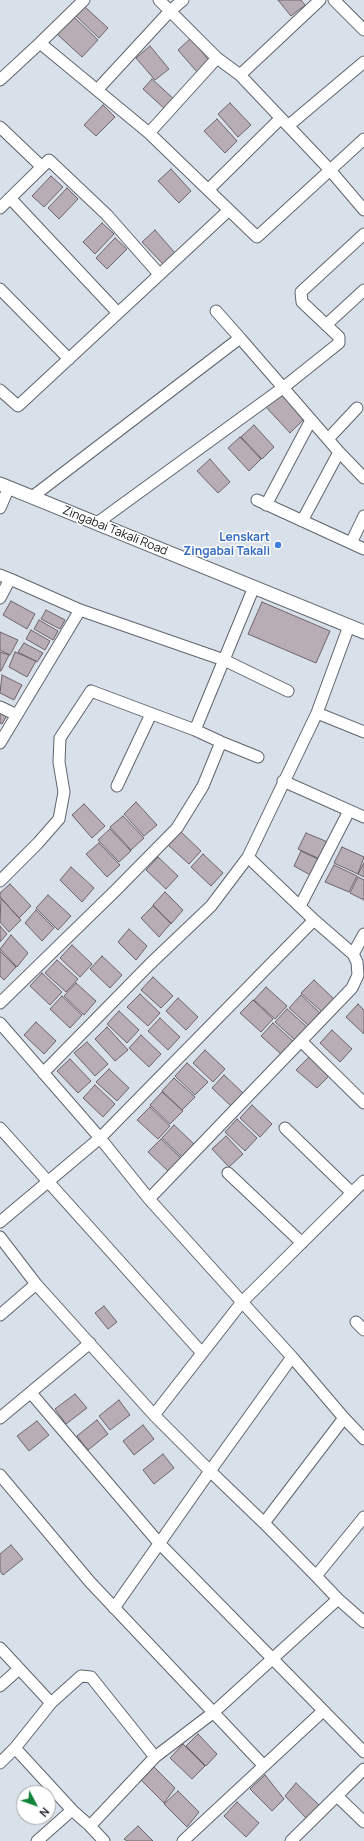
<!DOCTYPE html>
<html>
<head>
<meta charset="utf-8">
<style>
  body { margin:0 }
  #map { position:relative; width:364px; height:1841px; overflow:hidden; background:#d8e0ea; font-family:Manrope,sans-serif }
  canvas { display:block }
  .north { position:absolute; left:16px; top:1785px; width:40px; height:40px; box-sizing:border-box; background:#fff; border:1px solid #a1a3a4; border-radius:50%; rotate:131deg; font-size:11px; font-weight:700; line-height:16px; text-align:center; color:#15181b }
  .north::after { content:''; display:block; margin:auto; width:14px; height:18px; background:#11833a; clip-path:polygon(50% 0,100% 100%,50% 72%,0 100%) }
</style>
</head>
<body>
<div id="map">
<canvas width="364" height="1841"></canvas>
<div class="north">N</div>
</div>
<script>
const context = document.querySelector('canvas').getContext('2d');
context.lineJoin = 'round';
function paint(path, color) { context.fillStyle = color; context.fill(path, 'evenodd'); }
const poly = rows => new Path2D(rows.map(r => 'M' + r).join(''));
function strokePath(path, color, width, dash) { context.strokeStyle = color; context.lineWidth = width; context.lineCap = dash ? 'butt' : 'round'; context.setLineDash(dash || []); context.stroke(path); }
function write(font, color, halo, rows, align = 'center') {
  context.font = font + ' Manrope,sans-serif'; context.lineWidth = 3; context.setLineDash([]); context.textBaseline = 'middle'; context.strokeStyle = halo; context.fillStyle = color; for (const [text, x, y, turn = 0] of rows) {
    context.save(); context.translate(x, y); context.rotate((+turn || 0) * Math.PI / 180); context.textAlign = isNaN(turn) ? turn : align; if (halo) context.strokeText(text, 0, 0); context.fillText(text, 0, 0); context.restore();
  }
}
const building = poly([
  [278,0,301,0,305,5,291,16,278,0],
  [84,6,108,28,99,38,76,16,84,6],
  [74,17,98,40,82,57,57,34,74,17],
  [191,38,210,62,197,72,178,50,191,38],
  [150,46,169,69,155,80,136,58,150,46],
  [152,79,176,101,167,111,143,89,152,79],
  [230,103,251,125,238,137,218,114,230,103],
  [103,105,115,117,96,136,84,125,103,105],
  [217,119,237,141,225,153,204,131,217,119],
  [171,169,191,191,179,203,158,181,171,169],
  [51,176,63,187,44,207,32,196,51,176],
  [67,188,78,199,59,219,48,208,67,188],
  [102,223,114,234,95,254,83,242,102,223],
  [155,230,175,253,163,264,142,242,155,230],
  [115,238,127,249,107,269,96,258,115,238],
  [282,394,304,419,290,433,266,407,282,394],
  [254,425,274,447,262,459,241,437,254,425],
  [240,437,261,459,249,471,228,448,240,437],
  [210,459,230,482,218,493,197,471,210,459],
  [11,601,35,614,27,629,3,615,11,601],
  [262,602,330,631,316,663,248,634,262,602],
  [46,610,65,620,60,629,41,619,46,610],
  [39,620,58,631,53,640,34,629,39,620],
  [31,630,50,641,45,650,26,639,31,630],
  [0,632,18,640,10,655,0,650,0,632],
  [24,643,43,653,37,662,18,652,24,643],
  [0,652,9,655,1,671,0,671,0,652],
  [15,652,36,661,27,677,9,667,15,652],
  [2,675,22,685,14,700,0,693,2,675],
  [0,711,7,715,2,724,0,723,0,711],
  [136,802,157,825,144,836,124,814,136,802],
  [84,804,105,826,92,838,72,815,84,804],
  [123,816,144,838,131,850,110,827,123,816],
  [110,829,131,851,119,862,98,840,110,829],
  [181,832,201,851,189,864,168,845,181,832],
  [306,833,330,843,322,860,298,849,306,833],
  [99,843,120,865,107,877,86,854,99,843],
  [342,847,364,857,358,874,334,863,342,847],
  [301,851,322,861,314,877,294,866,301,851],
  [203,854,223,873,211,886,191,867,203,854],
  [158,857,178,876,166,889,146,870,158,857],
  [364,863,364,877,358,874,364,863],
  [334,865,357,876,349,892,325,882,334,865],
  [71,867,94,888,82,902,60,880,71,867],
  [358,877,364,880,364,900,350,893,358,877],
  [10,884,31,906,19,918,0,897,0,893,10,884],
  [165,892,183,910,171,924,153,905,165,892],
  [48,895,71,916,58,930,36,908,48,895],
  [1,898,21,920,9,932,0,922,1,898],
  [153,906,171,923,159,937,141,918,153,906],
  [36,910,54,928,42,941,25,923,36,910],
  [0,926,7,934,0,942,0,926],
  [129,929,147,946,136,960,118,942,129,929],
  [11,935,28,953,17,967,0,949,11,935],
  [72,945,92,964,80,977,60,958,72,945],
  [0,951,16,967,4,980,0,976,0,951],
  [102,956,122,975,110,988,90,969,102,956],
  [57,960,78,979,66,992,45,973,57,960],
  [42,973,62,992,50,1005,30,986,42,973],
  [153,977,173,996,161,1008,141,990,153,977],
  [314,980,334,999,322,1012,301,993,314,980],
  [76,983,96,1001,84,1015,64,996,76,983],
  [266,987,287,1006,275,1019,254,1000,266,987],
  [140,994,160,1013,148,1026,127,1007,140,994],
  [301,995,321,1014,309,1026,289,1008,301,995],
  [62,996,82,1015,70,1028,50,1009,62,996],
  [178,998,198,1017,186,1030,166,1011,178,998],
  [253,1000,273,1019,261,1032,240,1013,253,1000],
  [358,1004,364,1010,364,1034,346,1017,358,1004],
  [287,1009,307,1027,295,1040,275,1022,287,1009],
  [119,1011,139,1030,127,1043,107,1024,119,1011],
  [160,1018,180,1037,168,1050,148,1031,160,1018],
  [36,1022,56,1041,44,1054,24,1035,36,1022],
  [273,1023,294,1042,282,1055,261,1036,273,1023],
  [107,1027,128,1050,115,1061,95,1039,107,1027],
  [332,1030,352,1049,340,1062,320,1043,332,1030],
  [141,1035,161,1054,149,1067,129,1048,141,1035],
  [87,1042,108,1064,95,1076,74,1053,87,1042],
  [205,1050,225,1069,213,1082,193,1063,205,1050],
  [309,1057,329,1076,317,1088,296,1070,309,1057],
  [70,1059,91,1081,78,1093,57,1071,70,1059],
  [187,1063,208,1082,195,1095,175,1076,187,1063],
  [109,1069,129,1088,117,1101,96,1082,109,1069],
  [224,1075,244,1094,232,1107,212,1088,224,1075],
  [174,1078,195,1097,182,1110,162,1091,174,1078],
  [95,1085,115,1104,103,1117,83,1098,95,1085],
  [162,1092,183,1111,170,1124,150,1105,162,1092],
  [252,1105,272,1124,260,1137,240,1118,252,1105],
  [150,1107,170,1126,158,1139,137,1120,150,1107],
  [237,1119,257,1138,245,1151,225,1132,237,1119],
  [174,1125,194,1144,182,1157,162,1138,174,1125],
  [226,1136,243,1154,229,1167,212,1149,226,1136],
  [161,1139,181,1158,168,1171,148,1152,161,1139],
  [104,1306,117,1322,108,1329,95,1313,104,1306],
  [75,1394,87,1408,66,1424,55,1409,75,1394],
  [119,1400,130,1415,110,1430,99,1416,119,1400],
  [97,1420,108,1434,88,1450,77,1436,97,1420],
  [37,1421,49,1435,29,1451,17,1436,37,1421],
  [143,1425,154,1439,134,1455,123,1441,143,1425],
  [163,1454,174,1468,154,1484,143,1470,163,1454],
  [11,1545,23,1559,3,1575,0,1571,0,1554,11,1545],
  [198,1734,217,1754,206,1766,186,1746,198,1734],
  [183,1744,205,1766,192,1779,170,1758,183,1744],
  [154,1767,175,1788,164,1803,141,1780,154,1767],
  [265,1775,284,1799,272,1811,250,1789,265,1775],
  [296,1783,319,1805,306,1818,285,1796,296,1783],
  [178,1791,199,1812,187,1827,164,1804,178,1791],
  [237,1802,259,1823,246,1837,224,1816,237,1802],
  [138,1826,153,1841,127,1841,124,1839,138,1826]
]);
paint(building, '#b8adb5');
strokePath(building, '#6e646b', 1);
const minor = poly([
  [159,0,217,58],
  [320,0,240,75,217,58,149,133,257,237,364,139],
  [334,0,364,30],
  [40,43,84,0],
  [240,75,330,170,364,210],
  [0,80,40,43,149,133],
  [97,90,170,11,183,0],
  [288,126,364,62],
  [0,127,42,167],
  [208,190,281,118],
  [10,198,118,313],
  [0,208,49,160,107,215,159,274],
  [0,289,69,359],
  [216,311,240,338],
  [326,325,364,290],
  [0,390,18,406,229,210],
  [328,439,357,408],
  [32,497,240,338,339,452,364,478],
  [257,500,364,549],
  [266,505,311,420],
  [0,508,9,487],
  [302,521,339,452],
  [97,523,284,387,339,343,339,337,302,302,301,292,364,234],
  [351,543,364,516],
  [0,575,10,579,0,598],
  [10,579,80,610,224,660,288,691],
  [0,707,17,715],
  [317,713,364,732],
  [221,742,258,757],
  [0,743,80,610],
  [283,781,364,817],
  [117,786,151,714],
  [0,881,38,843,59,819,64,792,59,762,60,738,91,691,195,730],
  [300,906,349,811],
  [353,954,364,934],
  [0,1003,115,891,177,828,203,786,221,742,195,730,254,587],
  [0,1023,100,1138,149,1199,352,988,358,975,357,962,353,954,314,920,248,857,317,713,349,626],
  [301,1041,364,1103],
  [43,1073,150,964,211,906,248,857],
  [0,1128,202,1353],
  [285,1128,352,1193],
  [228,1173,302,1243],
  [149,1199,242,1302,154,1415],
  [0,1222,100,1138,314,920],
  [0,1237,36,1284,154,1415,210,1471,114,1608],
  [0,1315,36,1284],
  [356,1322,364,1330],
  [292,1357,210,1471,264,1523,344,1418,292,1357,242,1302,364,1181],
  [31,1393,159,1543,364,1752],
  [0,1418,90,1343],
  [344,1418,364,1439],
  [0,1475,90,1582,264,1766],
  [264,1523,316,1576],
  [338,1599,364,1622],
  [0,1648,51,1703],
  [0,1686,19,1669],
  [155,1757,91,1677,81,1676,51,1703,15,1748,72,1810,90,1826,155,1757,214,1712,338,1599,316,1576,364,1517],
  [0,1763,15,1748],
  [337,1796,364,1822],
  [90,1826,104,1841],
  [37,1841,72,1810],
  [183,1841,323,1711],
  [291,1841,364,1769]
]);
const tertiary = poly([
  [0,484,364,632]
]);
strokePath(minor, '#5f656e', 13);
strokePath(tertiary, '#5f656e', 15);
strokePath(minor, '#fff', 11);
strokePath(tertiary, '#fff', 13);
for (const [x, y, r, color] of [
  [278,545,4,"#3f7fe0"]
]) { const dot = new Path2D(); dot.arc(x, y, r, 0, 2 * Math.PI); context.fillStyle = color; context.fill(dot); strokePath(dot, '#fff', 1.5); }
write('12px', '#15181b', '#fff', [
  ["Zingabai Takali Road",115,531,22]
]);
write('bold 12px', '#366cbe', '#fff', [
  ["Lenskart",270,538],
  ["Zingabai Takali",270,552]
], 'right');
</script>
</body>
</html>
